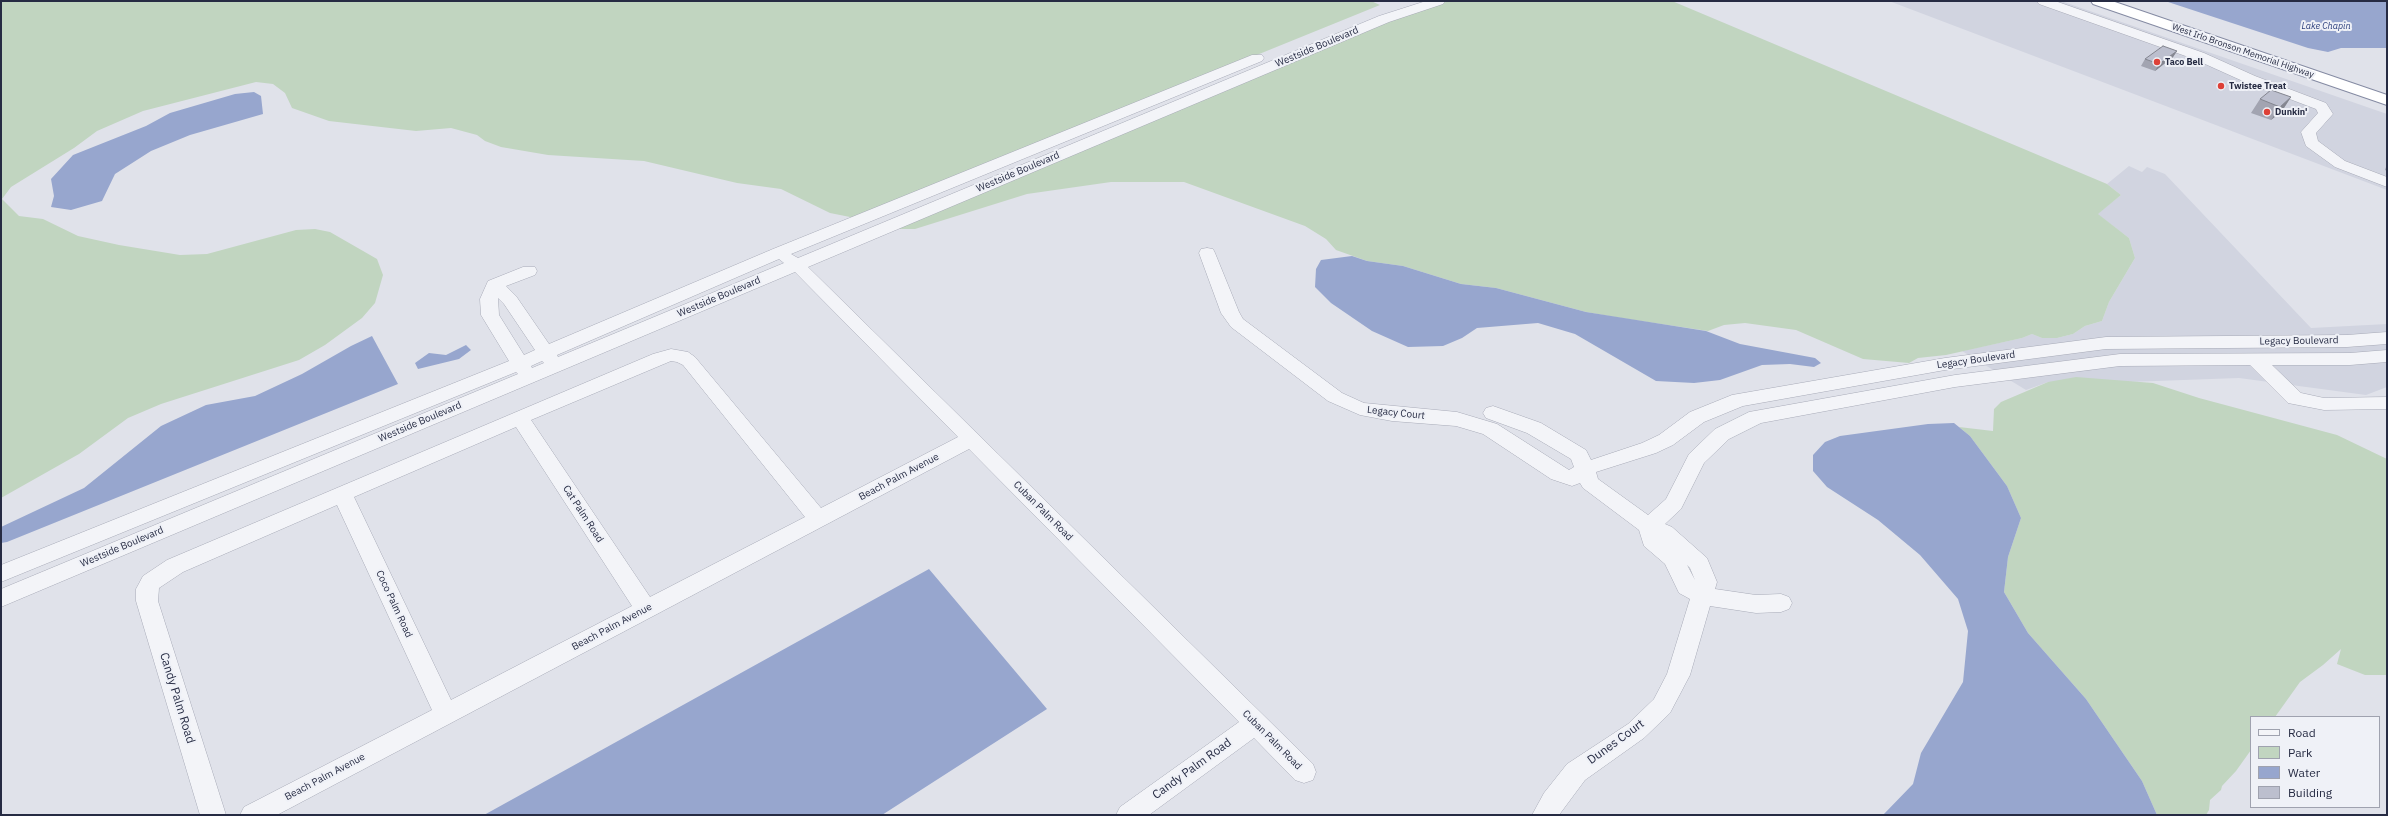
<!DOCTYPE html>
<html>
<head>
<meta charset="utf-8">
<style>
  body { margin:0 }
  #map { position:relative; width:2388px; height:816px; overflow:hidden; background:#e0e2ea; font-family:"IBM Plex Sans",sans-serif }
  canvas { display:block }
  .frame { position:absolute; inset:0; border:2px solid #262b43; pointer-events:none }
  .legend { position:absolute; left:2250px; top:716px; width:130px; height:92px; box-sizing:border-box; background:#eff1f7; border:1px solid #9fa2af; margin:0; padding:5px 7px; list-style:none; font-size:12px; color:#262b43 }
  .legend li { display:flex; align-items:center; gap:8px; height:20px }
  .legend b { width:20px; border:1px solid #9fa2af }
</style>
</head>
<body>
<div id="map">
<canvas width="2388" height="816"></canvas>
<div class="frame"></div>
<ul class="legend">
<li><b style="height:5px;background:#f3f4f8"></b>Road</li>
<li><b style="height:11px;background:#c1d5c0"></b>Park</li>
<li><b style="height:11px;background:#97a6ce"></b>Water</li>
<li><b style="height:11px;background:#bcbfce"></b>Building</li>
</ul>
</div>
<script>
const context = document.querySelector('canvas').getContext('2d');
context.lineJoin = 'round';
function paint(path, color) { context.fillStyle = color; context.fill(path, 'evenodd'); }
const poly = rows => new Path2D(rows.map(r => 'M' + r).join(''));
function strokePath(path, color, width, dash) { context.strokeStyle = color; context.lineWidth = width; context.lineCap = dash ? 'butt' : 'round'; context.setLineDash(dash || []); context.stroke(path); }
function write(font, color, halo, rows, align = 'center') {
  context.font = font + ' "IBM Plex Sans",sans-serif'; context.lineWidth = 4; context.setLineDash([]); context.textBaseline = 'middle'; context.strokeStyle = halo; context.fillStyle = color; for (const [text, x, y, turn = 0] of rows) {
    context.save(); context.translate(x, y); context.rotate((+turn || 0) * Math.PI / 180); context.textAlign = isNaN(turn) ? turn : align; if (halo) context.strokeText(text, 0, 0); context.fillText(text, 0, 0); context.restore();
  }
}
paint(poly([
  [1889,1,2061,1,2387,114,2387,190],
  [2129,166,2142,172,2147,167,2165,174,2311,328,2387,324,2387,387,2366,395,2239,378,2128,382,2048,382,2026,390,1962,351,2022,338,2032,334,2042,338,2057,338,2073,334,2085,326,2102,321,2109,302,2135,258,2129,238,2097,214,2121,195,2107,184]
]), '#d1d4e0');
paint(poly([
  [1,1,1371,1,1380,5,855,218,830,213,781,189,737,183,644,161,548,155,501,147,485,141,477,135,451,128,416,131,329,121,292,108,285,93,273,84,256,82,143,111,97,131,74,148,11,187,2,199,19,216,43,219,78,236,119,245,180,255,207,254,296,230,315,229,330,232,377,259,383,275,375,303,362,318,325,345,299,360,161,404,128,418,79,454,1,498],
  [1450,1,1672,1,2107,184,2121,195,2098,214,2129,238,2135,258,2109,302,2102,321,2085,326,2073,334,2057,338,2042,338,2032,334,2022,338,1946,355,1918,358,1909,363,1863,359,1796,330,1745,323,1724,325,1708,331,1621,318,1586,312,1496,288,1461,284,1403,266,1367,261,1336,250,1326,239,1305,226,1184,182,1111,182,1027,194,915,229,895,229,1418,9],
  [2076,377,2153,383,2199,398,2337,435,2387,459,2387,675,2365,675,2337,664,2341,649,2323,665,2300,682,2275,717,2251,717,2251,750,2236,771,2222,786,2221,790,2210,800,2209,810,2206,815,2157,815,2142,781,2086,699,2028,633,2004,592,2008,557,2021,518,2007,486,1970,436,1959,427,1993,431,1994,409,2001,402,2048,382]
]), '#c1d5c0');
paint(poly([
  [2165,1,2387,1,2387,48,2341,48,2328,52,2308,48],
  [254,92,261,96,263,114,190,135,151,151,115,174,102,201,71,210,51,207,54,196,51,179,73,155,146,126,170,113,235,94],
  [1352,256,1367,261,1403,266,1461,284,1496,288,1586,312,1706,331,1740,344,1815,358,1821,363,1814,367,1790,364,1762,365,1720,380,1694,383,1656,381,1575,334,1538,323,1477,328,1462,338,1443,346,1408,347,1372,331,1331,303,1315,287,1316,269,1321,260],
  [372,336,398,384,7,542,1,543,1,527,84,488,161,426,206,405,255,396,302,374,351,346],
  [466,345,471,350,459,359,418,369,415,363,429,353,446,355],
  [1954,423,1970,436,2007,486,2021,518,2008,557,2004,592,2028,633,2086,699,2142,781,2157,815,1883,815,1913,784,1921,753,1963,682,1968,631,1958,599,1920,555,1878,520,1827,487,1813,471,1813,455,1825,442,1840,436,1928,424],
  [929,569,1047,709,882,815,484,815]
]), '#97a6ce');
const minor = poly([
  [1426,1,1445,1,1443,4,1389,22,808,267,1313,764,1316,772,1313,780,1304,783,1295,780,1254,738,1149,815,1116,815,1120,807,1239,722,969,449,277,815,240,815,244,807,432,710,337,505,183,572,159,588,158,601,226,815,200,815,136,601,136,589,143,576,167,560,653,354,671,349,688,352,695,357,821,508,958,437,795,272,1,607,1,589,518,374,516,372,1,582,1,565,509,361,481,315,480,299,488,281,523,267,535,267,537,271,535,275,506,286,516,296,549,344,773,249,1252,55,1262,55,1264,58,1262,61,791,254,798,258,1379,16,1426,1],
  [779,259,784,263,558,357,557,355,779,259],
  [498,298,504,304,535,350,524,355,499,315,498,298],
  [542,361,544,363,532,368,531,366,542,361],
  [671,361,677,362,683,365,805,517,650,597,531,420,671,361],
  [516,427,632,606,451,700,354,497,516,427],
  [2037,1,2055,1,2204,53,2255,76,2326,103,2333,114,2316,133,2318,141,2345,161,2387,177,2387,187,2335,167,2306,146,2301,132,2318,113,2316,109,2245,82,2194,59,2039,4,2037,1],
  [1207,248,1213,249,1215,253,1239,312,1243,319,1342,393,1364,403,1457,412,1497,424,1569,470,1574,467,1571,459,1527,433,1486,418,1483,413,1486,408,1493,406,1541,423,1586,450,1591,460,1642,443,1659,435,1690,412,1732,395,1945,358,2106,337,2347,335,2387,332,2387,344,2347,347,2106,349,1945,370,1743,406,1704,422,1673,445,1656,453,1596,472,1598,479,1648,515,1666,499,1689,454,1715,429,1749,412,1955,375,2120,354,2350,353,2387,350,2387,362,2350,365,2272,365,2301,393,2324,398,2387,397,2387,409,2324,410,2288,403,2250,365,2120,366,1955,387,1761,423,1729,439,1704,463,1681,509,1665,524,1672,527,1707,558,1717,582,1715,589,1756,595,1781,594,1789,597,1792,603,1789,609,1781,612,1756,613,1710,606,1690,675,1670,713,1644,738,1585,780,1559,815,1532,815,1544,793,1567,764,1628,724,1654,699,1667,674,1690,599,1679,593,1665,564,1644,546,1639,530,1583,488,1580,483,1572,486,1551,479,1483,434,1456,426,1392,421,1360,415,1328,401,1231,327,1221,313,1199,253,1201,249,1207,248],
  [1687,565,1690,568,1695,580,1687,565]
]);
const highway = poly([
  [2091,1,2112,1,2387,95,2387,105,2093,4,2091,1]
]);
strokePath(minor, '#a8abb8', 1);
strokePath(highway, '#858ba3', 2);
paint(minor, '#f3f4f8');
paint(highway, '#fff');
paint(poly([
  [2177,51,2173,57,2155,71,2141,66,2145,59],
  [2291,97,2282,111,2271,120,2251,113,2260,99],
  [2387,164,2387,171,2385,170]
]), '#a2a4b1');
paint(poly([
  [2177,51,2173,57,2155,71,2159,64],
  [2291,97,2282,111,2271,120,2280,107]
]), '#848690');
const building = poly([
  [2163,46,2177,51,2159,64,2145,59,2163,46],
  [2271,90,2291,97,2280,107,2260,99,2271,90]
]);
paint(building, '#bcbfce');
strokePath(building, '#848690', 1);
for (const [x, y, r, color] of [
  [2157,62,4,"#dd4037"],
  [2221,86,4,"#dd4037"],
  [2267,112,4,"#dd4037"]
]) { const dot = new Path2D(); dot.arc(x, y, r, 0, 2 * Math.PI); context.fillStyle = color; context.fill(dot); strokePath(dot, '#eff1f7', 1.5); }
write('italic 9px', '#2c3f7c', '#eff1f7', [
  ["Lake Chapin",2326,26]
]);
write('9px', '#262b43', '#eff1f7', [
  ["West Irlo Bronson Memorial Highway",2243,51,19]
]);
write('bold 9px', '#262b43', '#eff1f7', [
  ["Taco Bell",2165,62],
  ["Twistee Treat",2229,86],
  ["Dunkin'",2275,112]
], 'left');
write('10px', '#262b43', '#eff1f7', [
  ["Westside Boulevard",1317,47,-23],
  ["Westside Boulevard",1018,172,-23],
  ["Westside Boulevard",719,297,-23],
  ["Legacy Boulevard",2299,341,-1],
  ["Legacy Boulevard",1976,360,-8],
  ["Legacy Court",1396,413,6],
  ["Westside Boulevard",420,422,-23],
  ["Beach Palm Avenue",899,477,-28],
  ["Cuban Palm Road",1043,511,45],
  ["Cat Palm Road",583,514,57],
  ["Westside Boulevard",122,547,-23],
  ["Coco Palm Road",394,604,65],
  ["Beach Palm Avenue",612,627,-28],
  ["Cuban Palm Road",1272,740,45],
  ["Beach Palm Avenue",325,777,-28]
]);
write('12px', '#262b43', '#eff1f7', [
  ["Candy Palm Road",177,698,73],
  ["Dunes Court",1616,742,-36],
  ["Candy Palm Road",1192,769,-36]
]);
</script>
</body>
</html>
